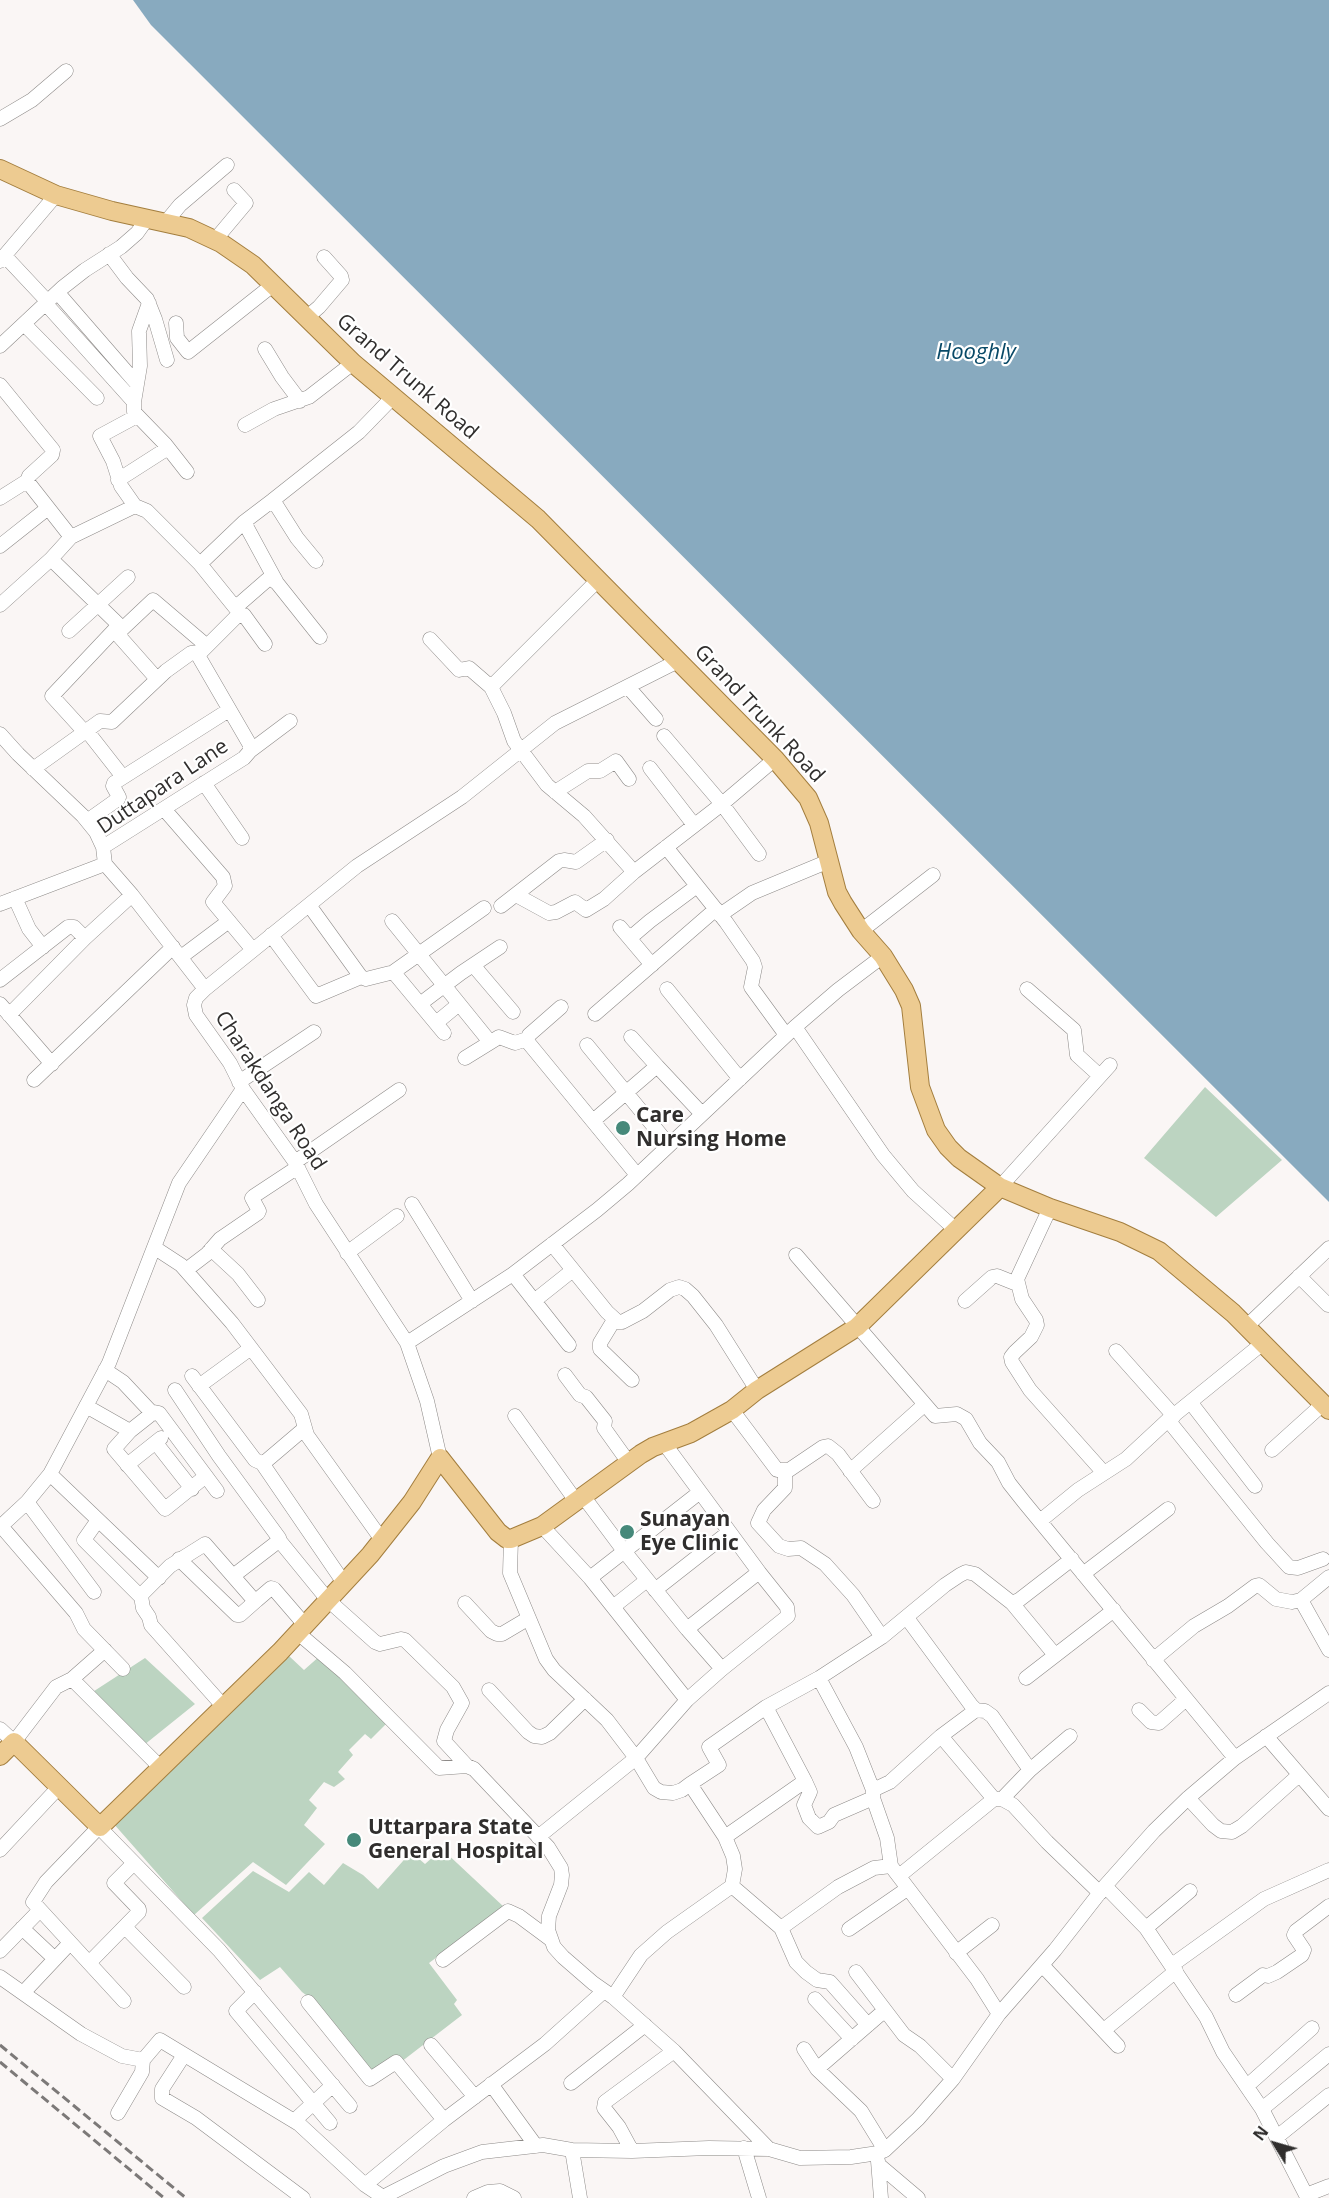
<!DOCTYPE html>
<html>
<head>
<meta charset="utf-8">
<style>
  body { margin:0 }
  #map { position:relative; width:1329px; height:2198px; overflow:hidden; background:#faf6f5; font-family:"Open Sans",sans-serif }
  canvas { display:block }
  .north { position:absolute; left:1245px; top:2114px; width:60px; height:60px; -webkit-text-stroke:4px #fff; paint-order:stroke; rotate:307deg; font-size:16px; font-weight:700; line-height:24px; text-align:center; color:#302e2d }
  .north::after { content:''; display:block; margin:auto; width:21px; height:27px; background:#302e2d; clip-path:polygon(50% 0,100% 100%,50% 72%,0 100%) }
</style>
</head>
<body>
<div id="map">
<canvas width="1329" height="2198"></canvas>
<div class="north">N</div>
</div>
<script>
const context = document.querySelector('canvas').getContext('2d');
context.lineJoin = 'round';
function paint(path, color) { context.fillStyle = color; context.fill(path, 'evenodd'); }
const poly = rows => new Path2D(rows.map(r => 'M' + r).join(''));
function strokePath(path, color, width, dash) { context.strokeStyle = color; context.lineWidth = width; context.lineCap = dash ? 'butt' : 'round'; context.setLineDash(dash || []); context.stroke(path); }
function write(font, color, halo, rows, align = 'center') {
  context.font = font + ' "Open Sans",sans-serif'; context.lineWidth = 4.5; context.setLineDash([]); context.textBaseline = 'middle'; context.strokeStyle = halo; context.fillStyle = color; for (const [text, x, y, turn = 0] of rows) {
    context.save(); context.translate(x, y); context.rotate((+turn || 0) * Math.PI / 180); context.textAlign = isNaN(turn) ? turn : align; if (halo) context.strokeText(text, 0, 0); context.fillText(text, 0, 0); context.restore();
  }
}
paint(poly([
  [1205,1087,1282,1160,1216,1217,1144,1158],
  [321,1655,390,1720,371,1739,365,1734,349,1750,353,1755,338,1772,345,1779,334,1787,324,1782,309,1800,317,1808,304,1825,325,1844,286,1885,253,1862,194,1915,113,1823,289,1656,304,1670],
  [145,1658,195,1704,144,1745,88,1695],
  [442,1849,504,1907,429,1963,457,2000,454,2004,462,2015,401,2062,370,2074,310,1998,302,1992,280,1967,260,1980,202,1918,253,1871,289,1892,309,1872,324,1885,343,1863,363,1875,378,1889,411,1852,425,1864]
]), '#bcd4c1');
paint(poly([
  [133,0,1329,0,1329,1202,151,25]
]), '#88aabf');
const minor = poly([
  [0,119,32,100,66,71],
  [166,222,180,205,227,165],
  [215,240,246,203,234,190],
  [109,254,127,278,147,299,155,319,167,360],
  [5,256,48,302],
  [0,261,56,195],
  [58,293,137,384],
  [149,303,139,331,140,366,134,402,134,412,165,444,187,472],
  [46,304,134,402],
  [306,318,319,307,342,280,341,276,324,257],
  [176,323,177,338,188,352,274,284],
  [24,324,97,398],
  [0,346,62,288,85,270,121,247,137,233,147,219],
  [265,349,282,377,300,401],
  [0,385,53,450,52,455,29,476,27,481,71,537],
  [245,425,274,409,309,397,353,363],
  [118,480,168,448],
  [0,498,27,481],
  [135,506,121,486,113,461,100,436,137,416],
  [244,522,276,581],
  [0,546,48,508],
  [51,559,119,625,119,636,157,679],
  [316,561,297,538,273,500,359,432,393,397],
  [598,580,491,687,504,713,514,741,547,785,584,816,634,872,722,804,775,759],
  [0,605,51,559,71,537,135,506,147,511,200,564],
  [236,607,267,580,271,579,277,583,320,637],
  [239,613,244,615,265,644],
  [119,625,52,696,82,729,87,731,123,777],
  [69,631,128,577],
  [118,633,153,600,207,646],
  [430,639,459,670,469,668,491,687],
  [628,687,656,719],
  [0,734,18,754,83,816,96,832,103,847],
  [664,736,722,804,759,854],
  [250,751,290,721],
  [650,768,694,825],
  [33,769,100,721,112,722,166,671,191,653,201,652],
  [204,783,242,838],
  [555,792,588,771,600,771,616,761,629,779],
  [164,809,223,877,225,886,213,902,253,950],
  [87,821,118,799,119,797,113,786,114,783,229,710],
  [666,847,726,922,753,961,755,967,751,987,786,1035],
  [105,864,103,847,244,758,250,751,250,745,199,657,201,652,238,615,238,611,200,564,244,522,273,500],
  [516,895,549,913,556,912,575,902,586,910,604,899,634,872],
  [15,898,29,929,43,947],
  [0,904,105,864,132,895,205,989,196,998,194,1005,196,1015,230,1063,243,1089,295,1162,316,1204,407,1343,427,1401,440,1458],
  [309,905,361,977,366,979,390,973,395,974,444,1033],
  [501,906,559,861,564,860,576,862,607,840],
  [720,915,752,893,829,861],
  [392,921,490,1042],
  [620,927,652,965],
  [861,931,933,875],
  [271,935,316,996,361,977],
  [630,938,650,921,697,886],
  [181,957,229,921],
  [473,965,513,1012],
  [392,973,484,908],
  [0,980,68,927,74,927,85,938,132,895],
  [205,989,357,866,462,797,555,723,678,661],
  [667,989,740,1079],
  [1027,989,1074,1030,1077,1055,1100,1076],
  [0,1004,52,1064],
  [420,1004,461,973,500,947],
  [561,1007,529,1035,527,1041,637,1175],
  [595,1014,716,909],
  [9,1015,85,938],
  [436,1023,459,1004],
  [795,1027,883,1155,913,1191,956,1230],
  [587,1045,669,1145],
  [465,1058,499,1037,515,1043,527,1039],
  [657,1066,702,1114],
  [34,1080,173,947],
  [239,1082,314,1032],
  [593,1121,657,1066,631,1037],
  [295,1162,399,1090],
  [1000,1187,1110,1065],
  [412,1204,472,1301],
  [1050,1208,1017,1279,1022,1299,1036,1320,1037,1325,1031,1337,1015,1352,1011,1357,1012,1362,1030,1390,1104,1473],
  [552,1244,607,1312,618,1322,622,1322,643,1311,670,1290,679,1287,685,1289,693,1296,716,1325,757,1390],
  [155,1248,181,1265,232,1323,301,1414,307,1435,382,1540],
  [211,1249,238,1274,258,1300],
  [347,1253,397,1216],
  [796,1255,935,1416,957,1414,966,1419,980,1443,998,1462,1009,1483,1024,1502,1235,1758],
  [186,1270,207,1254,220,1239,258,1213,259,1211,252,1198,254,1196,298,1167],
  [513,1274,569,1345],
  [1299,1276,1328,1305],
  [534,1301,573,1270],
  [965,1301,992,1277,997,1276,1017,1284],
  [614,1320,600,1343,600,1349,632,1380],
  [1247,1326,1329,1248],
  [407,1343,513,1274,597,1210,628,1184,795,1027,838,990,883,956],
  [1116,1351,1174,1416],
  [105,1370,123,1382,153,1414],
  [565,1375,580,1395,586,1397,605,1421,604,1428,629,1463],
  [192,1376,255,1460,264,1464],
  [199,1386,251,1348],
  [175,1390,219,1456,279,1538,276,1543,233,1576],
  [1191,1403,1255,1486],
  [86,1406,130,1431,154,1412,159,1413,217,1491],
  [732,1410,777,1470,789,1470,823,1447,828,1446,838,1454,873,1501],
  [515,1416,576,1501],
  [1168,1420,1267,1543,1289,1567,1298,1568,1323,1559],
  [305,1428,265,1462,264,1466,344,1583],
  [130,1431,114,1449,165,1509,206,1476],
  [156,1443,192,1489],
  [1272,1450,1323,1404],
  [127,1465,161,1438],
  [785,1471,785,1488,764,1510,758,1523,779,1546,788,1549,801,1548,825,1564,853,1595,882,1637],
  [850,1471,924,1405],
  [50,1474,159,1578],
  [583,1496,624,1551,687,1629],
  [27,1502,94,1592],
  [98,1520,84,1540,140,1596,170,1566,205,1544,253,1599,257,1600,271,1588,274,1589,305,1625],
  [1040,1521,1078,1490,1126,1459,1168,1420,1263,1343],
  [1,1526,76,1613,84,1629,123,1669],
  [542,1526,590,1578,687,1700],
  [0,1527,27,1502,50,1474,109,1363,179,1183,243,1089],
  [511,1539,510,1573,546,1659,554,1670,607,1720,636,1758,687,1700,722,1669,687,1629,759,1572,664,1443],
  [279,1540,328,1600,375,1642,380,1644,401,1639,405,1640,453,1687,462,1703,447,1730,444,1741,467,1766],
  [179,1559,237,1615,240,1615,257,1600],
  [1083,1574,1168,1509],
  [590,1578,700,1492],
  [655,1590,729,1532],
  [141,1596,143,1608,149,1617,151,1625,224,1707],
  [1301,1600,1329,1650],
  [465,1603,491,1631,497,1634,502,1634,529,1618],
  [1012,1603,1055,1655],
  [613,1607,647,1580],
  [907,1618,971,1705,976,1710,985,1711,992,1716,1030,1770],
  [298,1633,345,1673,439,1768,467,1766,474,1769,548,1847,561,1868,562,1875,561,1885,549,1916,548,1930,554,1947,563,1957,593,1983,613,1997,674,2051,769,2149,800,2158,851,2157,878,2153,885,2150,918,2119,953,2079,999,2014,1055,1950,1105,1886,1154,1831,1188,1798,1235,1758,1329,1693],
  [1153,1660,1194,1626,1228,1606,1255,1586,1259,1585,1276,1599,1292,1602,1301,1600,1329,1577],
  [722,1669,788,1616,787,1607,759,1572],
  [819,1678,856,1747,873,1790,873,1798,887,1838,891,1866],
  [1026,1678,1114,1610],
  [72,1679,105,1650],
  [489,1690,528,1732,534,1736,542,1737,550,1733,585,1699],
  [1139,1710,1151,1722,1159,1723,1185,1700],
  [0,1729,14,1742,56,1687,72,1679,161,1768],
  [941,1736,994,1799],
  [1266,1736,1329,1809],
  [805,1781,810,1792,804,1805,809,1818,818,1827,829,1822,834,1815,873,1798],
  [873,1790,890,1782,941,1736,976,1710],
  [1188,1798,1213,1825,1221,1831,1232,1832,1242,1826,1299,1775],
  [1002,1799,1030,1770,1070,1736],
  [538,1837,636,1758,654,1788,661,1792,673,1793,682,1790,690,1784],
  [725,1837,805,1781,766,1707],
  [0,1850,58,1788],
  [899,1876,994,1799,1002,1799,1013,1805,1047,1842,1100,1893],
  [1105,1886,1146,1928,1206,2017,1223,2052,1262,2109,1306,2195],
  [125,1927,184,1987],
  [22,1928,55,1959],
  [781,1928,796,1962,806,1972,817,1980,830,1982,868,2025],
  [1146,1928,1190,1891],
  [849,1929,907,1889],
  [0,1951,40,1910],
  [956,1953,992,1925],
  [443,1960,508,1911,519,1916,550,1939],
  [89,1963,139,1912,139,1909,114,1883,134,1863],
  [1042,1965,1118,2046],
  [1172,1965,1264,1899,1329,1870],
  [856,1972,904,2035,920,2046,953,2079],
  [0,1977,81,2034,122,2056,143,2060],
  [255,1992,236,2011,330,2123],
  [23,1993,70,1943],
  [1236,1995,1263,1975,1268,1976,1277,1972,1302,1955,1304,1950,1294,1935,1296,1931,1329,1906],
  [613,1997,641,1955,667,1932,732,1886],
  [815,1999,852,2039],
  [124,2001,33,1902,46,1882,99,1827,219,1950,350,2106],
  [308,2002,370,2079,396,2062,444,2120,545,2044,604,1991],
  [999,2014,977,1979,891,1866,874,1868,838,1887,781,1928,732,1886,735,1869,733,1856,725,1837,690,1784,719,1765,709,1747,766,1707,819,1678,882,1637,945,1585,960,1575,966,1572,975,1574,1012,1603,1019,1600,1072,1559],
  [1104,2030,1176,1971],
  [431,2045,475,2097],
  [804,2049,817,2069,861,2111,885,2150],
  [184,2055,162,2089,162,2098,196,2118,303,2198],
  [817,2069,884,2011],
  [571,2083,645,2025],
  [491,2084,536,2146],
  [1247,2086,1312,2028],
  [1262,2109,1329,2054],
  [118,2113,142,2072,143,2060,160,2040,299,2124,365,2185,383,2197,444,2166,482,2152,543,2145,572,2150,632,2151,709,2148,769,2149],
  [294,2121,333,2085],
  [1277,2137,1329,2095],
  [744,2148,759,2198],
  [572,2150,580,2198],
  [632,2151,619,2127,604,2108,605,2102,674,2051],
  [878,2161,881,2198],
  [879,2165,918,2198],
  [365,2185,444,2120],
  [474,2198,488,2192,500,2191,514,2198],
  [1307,2198,1306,2195,1329,2186]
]);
const major = poly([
  [0,169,56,195,112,211,189,228,221,243,253,265,353,363,538,519,775,759,808,798,819,823,837,892,843,903,861,931,883,956,904,990,911,1006,920,1087,936,1130,948,1147,959,1158,1000,1187,1050,1208,1120,1232,1159,1251,1233,1313,1329,1410],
  [0,1756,14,1742,100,1827,280,1652,344,1583,370,1555,412,1502,440,1458,498,1532,507,1539,511,1539,542,1526,641,1454,653,1447,691,1433,732,1410,757,1390,857,1327,1000,1187]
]);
strokePath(minor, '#8d8a88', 15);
strokePath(major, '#a37e3e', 20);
strokePath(minor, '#fff', 14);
strokePath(major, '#edcb91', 18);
strokePath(poly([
  [0,2045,186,2198],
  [0,2062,164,2198]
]), '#7c7978', 3, [9, 4.5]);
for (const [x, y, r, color] of [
  [623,1128,8,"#46897a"],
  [627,1532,8,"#46897a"],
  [354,1840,8,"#46897a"]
]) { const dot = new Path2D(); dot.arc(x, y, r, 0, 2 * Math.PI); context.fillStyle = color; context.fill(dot); strokePath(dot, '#fff', 2); }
write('21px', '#302e2d', '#fff', [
  ["Grand Trunk Road",407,377,41],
  ["Grand Trunk Road",759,714,47],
  ["Duttapara Lane",163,787,-34],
  ["Charakdanga Road",270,1091,57]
]);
write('bold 21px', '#302e2d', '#fff', [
  ["Care",636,1116],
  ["Nursing Home",636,1140],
  ["Sunayan",640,1520],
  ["Eye Clinic",640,1544],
  ["Uttarpara State",368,1828],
  ["General Hospital",368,1852]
], 'left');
write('italic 22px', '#084967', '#fff', [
  ["Hooghly",976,353]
]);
</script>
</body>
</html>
